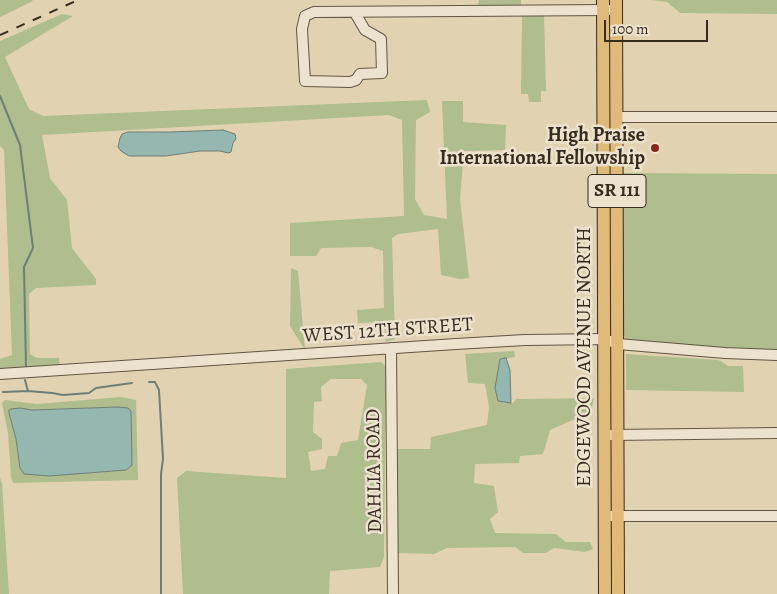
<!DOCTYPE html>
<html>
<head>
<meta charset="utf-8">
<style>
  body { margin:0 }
  #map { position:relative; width:777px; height:594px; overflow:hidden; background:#e1d3b2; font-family:Alegreya,serif }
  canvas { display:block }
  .scale { position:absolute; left:604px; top:20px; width:104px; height:22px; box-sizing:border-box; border:2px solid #372b1e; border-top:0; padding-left:6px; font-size:15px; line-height:18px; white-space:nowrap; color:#372b1e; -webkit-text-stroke:4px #ece2cd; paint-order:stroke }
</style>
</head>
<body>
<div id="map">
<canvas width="777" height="594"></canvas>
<div class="scale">100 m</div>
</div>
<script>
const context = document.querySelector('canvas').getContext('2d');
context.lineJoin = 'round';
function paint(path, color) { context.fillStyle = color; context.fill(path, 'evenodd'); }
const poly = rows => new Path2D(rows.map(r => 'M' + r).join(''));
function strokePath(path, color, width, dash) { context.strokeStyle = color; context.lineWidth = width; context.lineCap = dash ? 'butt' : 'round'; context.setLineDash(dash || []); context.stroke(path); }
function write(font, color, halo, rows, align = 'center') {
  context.font = font + ' Alegreya,serif'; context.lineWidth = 5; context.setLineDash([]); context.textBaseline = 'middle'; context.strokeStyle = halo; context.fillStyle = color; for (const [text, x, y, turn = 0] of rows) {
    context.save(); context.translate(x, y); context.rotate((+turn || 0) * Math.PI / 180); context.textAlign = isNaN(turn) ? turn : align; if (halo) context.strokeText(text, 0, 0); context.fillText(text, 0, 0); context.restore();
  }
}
paint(poly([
  [0,0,32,0,33,1,0,17],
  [479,0,521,0,521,7,477,8],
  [651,0,777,0,777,14,680,13,667,2],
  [62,14,73,16,5,57,29,109,43,116,427,100,430,112,416,120,415,199,424,215,447,219,442,101,463,101,463,122,506,125,505,150,464,151,460,199,469,278,460,279,441,275,438,229,398,234,392,238,395,339,386,342,384,322,358,323,357,310,384,308,383,251,371,247,321,248,316,256,290,256,290,223,404,216,402,120,389,115,42,135,50,178,67,200,72,248,96,279,96,285,36,288,29,294,30,354,37,358,59,358,60,366,9,369,0,368,0,359,12,355,4,150,0,146,0,41],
  [522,15,544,15,546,91,541,91,541,102,529,102,528,94,521,94],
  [622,173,777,174,777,350,741,350,645,343,626,339,623,334],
  [291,268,298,271,305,350,290,326],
  [514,351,515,357,500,360,498,401,513,403,516,399,594,398,591,412,550,430,543,454,520,456,519,463,475,464,474,483,494,486,498,512,490,519,495,533,556,534,566,542,590,542,593,549,585,552,554,548,546,553,523,553,515,547,447,548,434,554,397,553,397,449,430,449,431,437,487,425,489,407,485,384,468,383,465,354],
  [626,354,718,360,721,361,728,366,743,366,744,392,626,390],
  [381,362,386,366,384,557,380,567,330,571,329,594,183,594,177,478,186,471,286,478,286,369],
  [331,379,361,379,367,385,358,440,341,443,337,456,328,456,325,469,311,471,308,452,322,449,322,439,313,432,314,402,322,401,321,387],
  [121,397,136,400,138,480,13,483,11,477,8,433,2,403,5,400,37,404],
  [118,407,126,470,49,476,24,474,20,468,16,439,9,413,20,408,32,410],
  [0,478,2,483,9,594,0,594]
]), '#afbd8f');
const water = poly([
  [223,130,235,134,236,139,233,143,231,152,228,153,220,151,200,151,166,156,129,156,121,151,118,147,120,138,122,134,128,132,170,132,223,130],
  [506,358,510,370,511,403,498,401,495,388,500,359,506,358],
  [118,407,128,408,131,411,132,465,126,470,49,476,24,474,20,468,16,439,9,413,9,410,11,409,20,408,32,410,118,407]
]);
paint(water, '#94b7b0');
strokePath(water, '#6f7f76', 1);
strokePath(poly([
  [0,96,20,145,33,248,24,267,26,367],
  [25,380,28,391,52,393,63,395,89,393,96,388,132,383],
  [149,382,155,382,159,390,163,459,161,474,161,594],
  [3,392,28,391]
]), '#6f7f76', 2);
const minor = poly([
  [355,13,365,30,381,39,382,73,360,74,356,80,350,82,305,81,302,29,305,16,314,12,609,10],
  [617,117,777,117],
  [391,348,393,594],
  [0,374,456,344,525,340,604,339,618,344,725,353,777,355],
  [611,435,777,433],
  [611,516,777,516]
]);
const major = poly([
  [603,0,605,594],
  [616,0,618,594]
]);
strokePath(minor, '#625543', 12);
strokePath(major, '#372b1e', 14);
strokePath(minor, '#ece2cd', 10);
strokePath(major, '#e0ba79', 12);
strokePath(poly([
  [0,35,78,0]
]), '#372b1e', 2, [9, 9]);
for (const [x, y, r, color] of [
  [655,148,5,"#8f2418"]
]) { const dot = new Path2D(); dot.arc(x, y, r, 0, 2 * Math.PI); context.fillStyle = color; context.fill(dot); strokePath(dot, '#ece2cd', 2); }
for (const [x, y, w] of [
  [617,191,58]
]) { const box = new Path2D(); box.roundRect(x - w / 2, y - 16.5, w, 33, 4); context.fillStyle = '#ece2cd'; context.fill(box); strokePath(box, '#372b1e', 1); }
write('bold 19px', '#372b1e', null, [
  ["SR 111",617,191]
]);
write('bold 20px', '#372b1e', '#ece2cd', [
  ["High Praise",645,136],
  ["International Fellowship",645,159]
], 'right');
write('20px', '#372b1e', '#ece2cd', [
  ["WEST 12TH STREET",388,331,-4],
  ["EDGEWOOD AVENUE NORTH",585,357,-90],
  ["DAHLIA ROAD",375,471,-91]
]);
</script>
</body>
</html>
